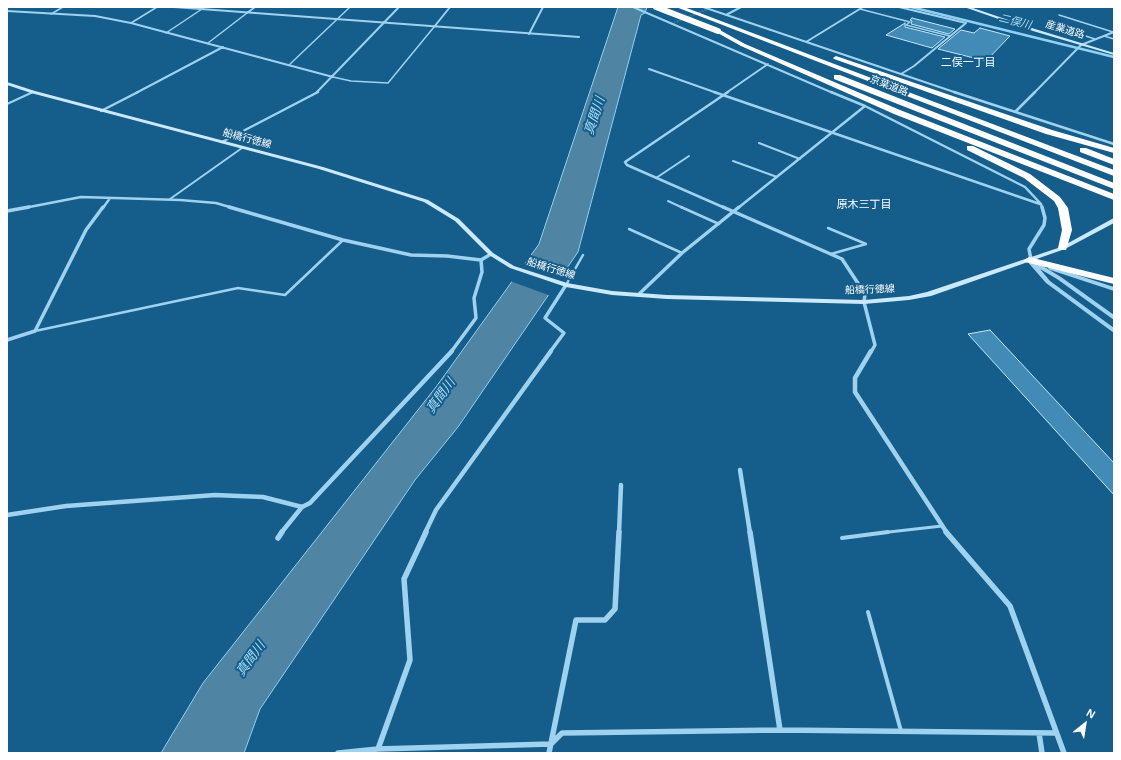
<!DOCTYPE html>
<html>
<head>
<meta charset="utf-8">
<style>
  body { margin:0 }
  #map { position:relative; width:1121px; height:760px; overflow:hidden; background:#155e8b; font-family:Helvetica,sans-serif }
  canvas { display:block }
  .frame { position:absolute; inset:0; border:8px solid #fff; pointer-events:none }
  .north { position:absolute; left:1065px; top:704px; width:40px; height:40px; -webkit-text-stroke:3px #155e8b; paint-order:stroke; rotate:30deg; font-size:11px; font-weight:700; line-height:16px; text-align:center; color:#fff }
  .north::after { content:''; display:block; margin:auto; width:14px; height:18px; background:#fff; clip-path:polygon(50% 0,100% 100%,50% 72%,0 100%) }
</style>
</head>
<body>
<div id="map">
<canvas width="1121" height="760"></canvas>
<div class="frame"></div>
<div class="north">N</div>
</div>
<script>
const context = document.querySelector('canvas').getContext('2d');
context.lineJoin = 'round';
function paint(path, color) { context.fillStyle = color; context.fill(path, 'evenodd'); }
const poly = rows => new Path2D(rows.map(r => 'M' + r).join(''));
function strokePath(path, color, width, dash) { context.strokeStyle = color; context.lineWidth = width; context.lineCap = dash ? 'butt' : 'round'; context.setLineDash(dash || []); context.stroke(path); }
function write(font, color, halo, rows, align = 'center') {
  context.font = font + ' Helvetica,"Noto Sans JP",sans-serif'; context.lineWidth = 4; context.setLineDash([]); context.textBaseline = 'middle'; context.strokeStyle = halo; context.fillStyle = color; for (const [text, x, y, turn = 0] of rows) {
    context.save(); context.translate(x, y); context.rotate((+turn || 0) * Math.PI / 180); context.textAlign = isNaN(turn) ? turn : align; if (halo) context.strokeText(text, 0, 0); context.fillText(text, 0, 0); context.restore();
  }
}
const water = poly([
  [618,7,647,7,645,13,641,15,578,252,458,427,415,480,260,709,244,753,161,753,203,683,436,387,539,244,618,7]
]);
paint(water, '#4f85a3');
strokePath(water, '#90d0f2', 1);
paint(poly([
  [523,263,564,277,551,296,510,281]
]), '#155e8b');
strokePath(poly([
  [911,7,1114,57]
]), '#90d0f2', 2.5);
const building = poly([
  [912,18,955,29,949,34,911,24,912,21,910,20,912,18],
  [905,23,905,27,945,37,932,48,886,35,905,23],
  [980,28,1010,36,986,61,938,49,961,30,974,33,980,28],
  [990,330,1114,463,1114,495,968,334,990,330]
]);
paint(building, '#428bb6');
strokePath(building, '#c4e7fb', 1);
strokePath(poly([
  [671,24,708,9]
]), '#38769c', 2, [2, 1]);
strokePath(poly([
  [860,9,910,22,906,25,950,36],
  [51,14,63,7],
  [1059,15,1113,32],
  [131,23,157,7],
  [1051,25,1095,39],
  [166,33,205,7],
  [1104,36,1114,39],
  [208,43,247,13],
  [289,65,350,7],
  [333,77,351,81,388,83,434,27]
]), '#9ed2ef', 1.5);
strokePath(poly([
  [7,104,33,92],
  [759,143,800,159],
  [733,161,777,177],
  [656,178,689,156],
  [170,199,242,148],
  [668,201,683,208]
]), '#9ed2ef', 2);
strokePath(poly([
  [681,207,719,224],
  [828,228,866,244,831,254],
  [629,229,682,253],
  [566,285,583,255],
  [35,331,238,288,285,295,343,240]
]), '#9ed2ef', 2.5);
strokePath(poly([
  [880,533,942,526]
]), '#9ed2ef', 3);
strokePath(poly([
  [842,538,888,532],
  [868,612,901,731]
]), '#9ed2ef', 4);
strokePath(poly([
  [174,7,579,37],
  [633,7,833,93],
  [703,7,957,93],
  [899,7,966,23,914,66,901,74],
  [7,11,95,16,131,23,333,77],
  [247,13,255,7],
  [726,15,741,7],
  [434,27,450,7],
  [529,34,543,7],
  [806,42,863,7],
  [649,69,717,93],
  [136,93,223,47],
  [316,93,399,7],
  [726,93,768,64],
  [1034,93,1081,45,1114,32]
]), '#9ed2ef', 2);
strokePath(poly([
  [714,92,1040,204],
  [831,92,865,106,1025,187,1041,204,1042,208],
  [954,92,1114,144],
  [101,111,138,92],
  [1015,112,1035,92],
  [222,142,318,92],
  [24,208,81,197,180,200,216,203,233,208],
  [103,208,110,198],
  [725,208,627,165,625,162,728,92],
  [738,208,865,106]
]), '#9ed2ef', 2.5);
strokePath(poly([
  [229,207,343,240,411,255,447,256,481,260,491,254],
  [723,207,842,259,865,294,864,302,875,345,871,352],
  [7,211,29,207],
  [1031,260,1029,249,1044,225,1045,218,1042,207],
  [1050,268,1114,289],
  [638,295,682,253,739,207],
  [7,340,35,331,86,230,103,207],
  [451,352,476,318,474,298,482,272,481,260],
  [550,352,564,333,545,318,566,285]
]), '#9ed2ef', 3.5);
strokePath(poly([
  [871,351,855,378,855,392,947,533],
  [740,470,750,533],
  [7,515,66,506,215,495,263,497,302,507,310,503,452,351],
  [281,533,302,507],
  [425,533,436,510,551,351],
  [619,533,621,485]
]), '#9ed2ef', 4.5);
strokePath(poly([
  [750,532,780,730],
  [946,532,1010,606,1064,753],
  [278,538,282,532],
  [1039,733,1042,753],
  [378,749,410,660,404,579,426,532],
  [338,753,378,749,551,744,562,733,780,730,1056,733],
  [549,753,576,620,605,620,615,609,619,532]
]), '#9ed2ef', 5.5);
paint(poly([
  [1029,258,1031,259,1034,263,1038,263,1061,277,1114,315,1114,320,1057,279,1040,269,1050,281,1114,328,1114,333,1046,283,1026,260,1029,258]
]), '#9ed2ef');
paint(poly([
  [964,7,970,7,1035,29,1114,53,1114,55,1033,31,964,7],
  [7,82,35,91,323,167,428,200,459,219,493,253,514,266,567,283,612,291,667,295,864,300,909,296,927,292,1061,247,1112,219,1114,218,1114,223,1065,249,931,296,909,300,864,304,667,299,612,295,566,287,510,268,489,255,455,221,424,202,319,169,31,93,7,85,7,82]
]), '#cbe9fb');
paint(poly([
  [676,7,684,7,1114,170,1114,176,676,7],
  [718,29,745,44,900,110,1114,194,1114,200,894,114,741,46,716,32,715,31,718,29],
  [836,56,1052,130,1114,148,1114,153,1046,134,834,59,833,58,836,56],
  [834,75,840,75,1114,183,1114,189,834,79,834,75],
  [967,146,973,146,1030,174,1060,197,1068,208,1072,230,1066,250,1060,250,1058,248,1062,230,1058,208,1054,201,1024,178,967,150,967,146],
  [1080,148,1086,148,1114,159,1114,165,1080,152,1080,148],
  [1029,257,1114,278,1114,284,1025,262,1024,260,1029,257]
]), '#fff');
strokePath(poly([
  [656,7,718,31]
]), '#fff', 6);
write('10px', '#fff', '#155e8b', [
  ["産業道路",1065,30,17],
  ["京葉道路",889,86,21],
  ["船橋行徳線",247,139,15],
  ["船橋行徳線",551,269,17],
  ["船橋行徳線",870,290,-2]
]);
write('italic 11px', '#a9dbf6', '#155e8b', [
  ["二俣川",1015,22,14]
]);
write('11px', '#fff', '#155e8b', [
  ["二俣一丁目",968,63],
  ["原木三丁目",864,205]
]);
write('italic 13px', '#a9dbf6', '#155e8b', [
  ["真間川",595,116,-72],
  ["真間川",441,396,-54],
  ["真間川",251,659,-54]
]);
</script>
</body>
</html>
